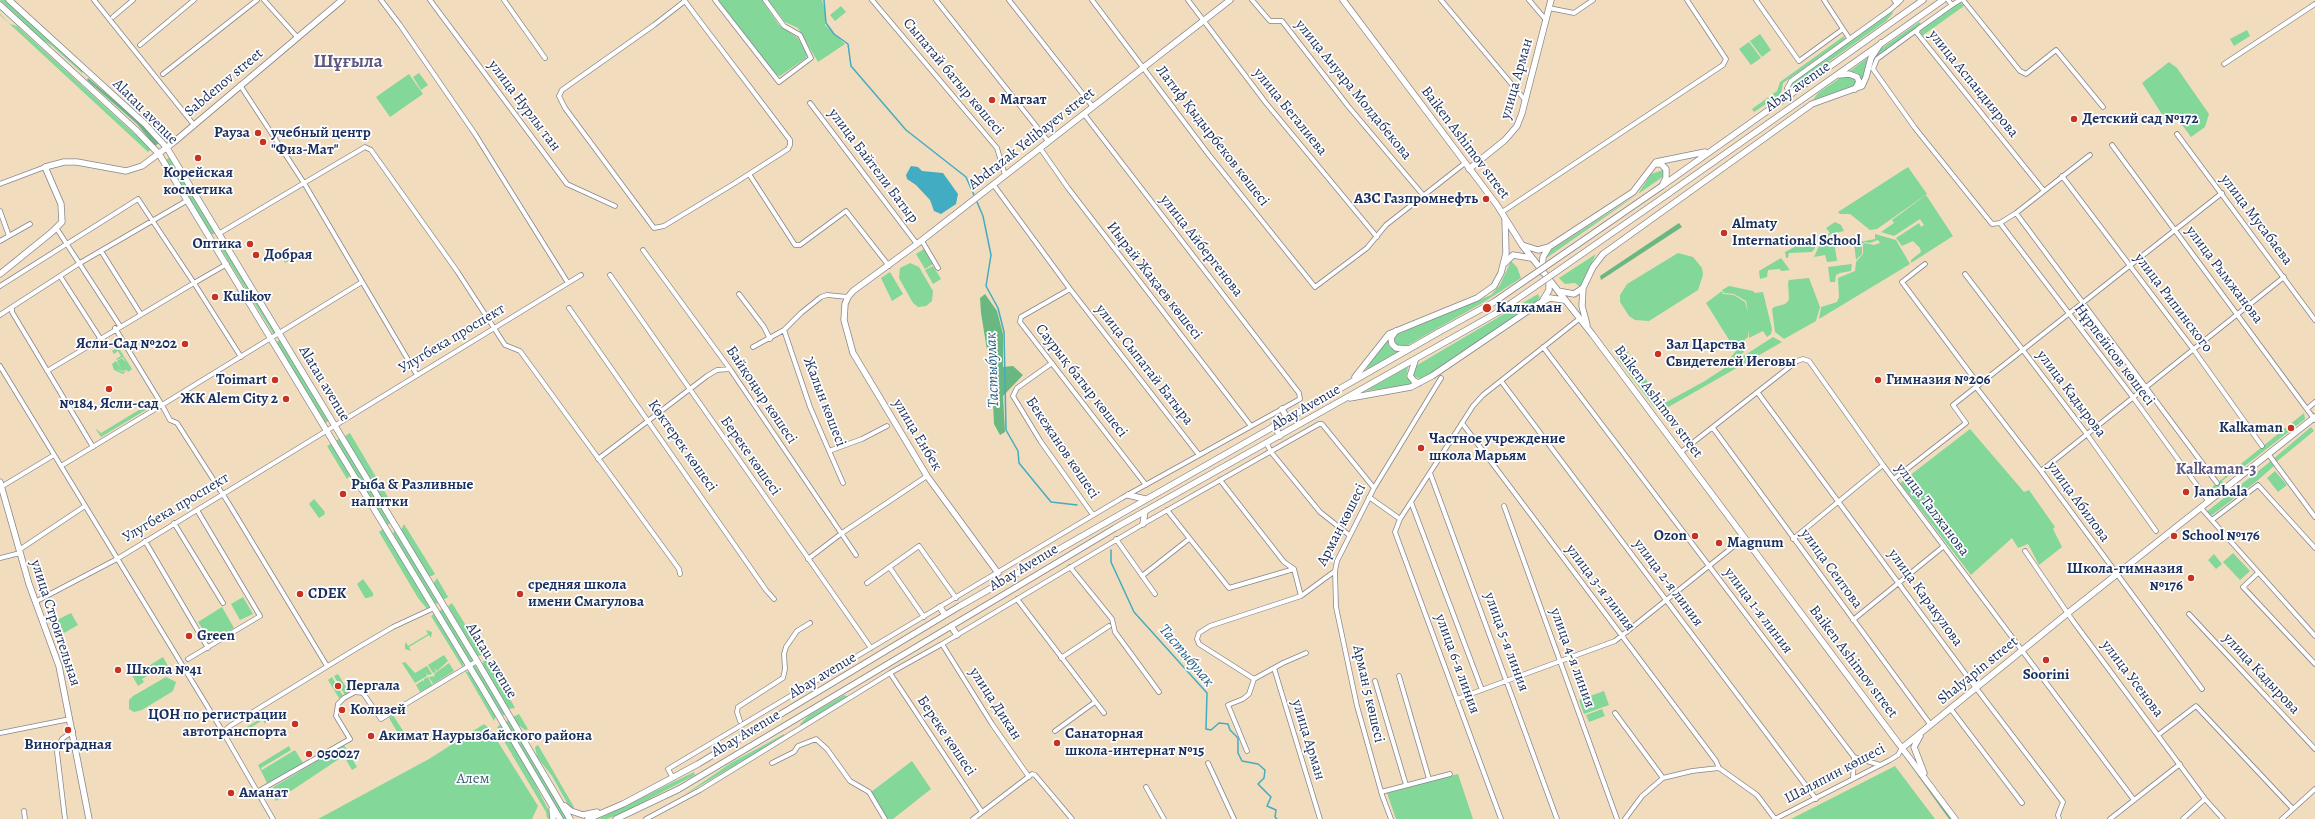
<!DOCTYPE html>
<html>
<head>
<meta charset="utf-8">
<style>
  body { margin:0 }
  canvas { display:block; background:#f2dcbe }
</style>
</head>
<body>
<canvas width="2315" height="819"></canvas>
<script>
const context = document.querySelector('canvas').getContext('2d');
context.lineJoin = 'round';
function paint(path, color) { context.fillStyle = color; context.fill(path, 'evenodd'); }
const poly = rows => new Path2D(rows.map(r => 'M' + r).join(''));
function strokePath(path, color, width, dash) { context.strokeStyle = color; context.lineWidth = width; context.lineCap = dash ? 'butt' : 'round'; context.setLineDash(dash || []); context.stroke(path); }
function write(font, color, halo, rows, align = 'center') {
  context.font = font + ' Alegreya,serif'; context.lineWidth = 3.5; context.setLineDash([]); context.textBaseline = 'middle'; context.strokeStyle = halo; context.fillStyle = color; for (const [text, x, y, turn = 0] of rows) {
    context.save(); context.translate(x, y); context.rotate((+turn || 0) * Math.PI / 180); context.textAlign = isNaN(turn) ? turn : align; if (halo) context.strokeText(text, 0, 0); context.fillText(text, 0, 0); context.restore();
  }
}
paint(poly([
  [0,0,5,0,84,71,82,73,52,46,41,39],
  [718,0,762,0,779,25,798,38,807,54,806,58,780,76,776,75],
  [768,0,822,0,825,10,825,25,845,44,818,62,798,28,785,22],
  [1960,2,1964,6,1922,36,1920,31,1923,27],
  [841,6,846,12,835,21,830,15],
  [1891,11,1893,13,1886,21,1792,88,1791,83],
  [0,14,10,24,17,26,151,149,148,152,0,15],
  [1919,22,1921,24,1874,58,1879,50],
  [2247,30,2250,36,2234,46,2230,39],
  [1760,34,1771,50,1762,57,1750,41],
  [1844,36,1845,39,1783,83,1781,94,1754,112,1752,109,1777,91,1780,82],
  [1749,42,1761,58,1751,65,1739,49],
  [1870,56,1865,67,1864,79,1861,83,1861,79,1858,73,1850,71],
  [2169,62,2177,68,2209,114,2205,127,2191,137,2174,114,2168,117,2163,116,2142,83],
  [419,73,428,85,421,90,413,77],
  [409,74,423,94,390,117,376,97],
  [1849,76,1857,80,1855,85,1813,100,1818,93,1840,78],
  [170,157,216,233,215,234,211,234,166,160],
  [1908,167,1927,194,1877,229,1870,230,1850,214,1840,214,1838,212],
  [1663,170,1664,176,1661,178,1545,259,1551,250,1638,194,1651,174],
  [1926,195,1953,236,1911,263,1911,260,1921,252,1920,248,1913,241,1902,246,1896,238,1919,223,1921,227,1924,225,1920,219,1894,236,1881,232,1894,223,1892,220],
  [1835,222,1841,225,1844,231,1831,234,1822,241,1820,238,1830,233,1826,228],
  [1875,234,1896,240,1910,264,1819,319,1821,307,1837,302,1839,297,1838,278,1855,271,1856,262,1863,254,1863,245,1865,243,1874,245,1880,243,1878,240,1870,243,1865,242,1862,245,1862,254,1856,260,1854,243,1875,239],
  [1833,235,1837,261,1827,262,1825,255,1814,257,1819,246],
  [220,239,276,332,274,335,216,241],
  [1813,241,1815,248,1812,252,1789,253,1788,258,1786,258,1785,252,1800,244,1802,247],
  [285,248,292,259,285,263,279,252],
  [924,249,933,264,925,269,916,254],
  [1678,253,1693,257,1702,268,1703,275,1698,290,1649,321,1635,320,1629,316,1620,302,1620,295,1627,284],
  [1596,254,1580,287,1575,283,1565,284,1559,278],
  [1781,258,1790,270,1781,271,1780,269,1768,270,1767,277,1760,279,1759,271],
  [1511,261,1517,267,1521,278,1484,302,1408,345,1402,346,1395,345,1393,341,1398,334,1491,295,1500,285],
  [910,263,919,267,933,291,932,301,926,306,918,307,913,303,899,278,900,268],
  [1852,264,1851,271,1840,273,1836,275,1835,282,1830,282,1828,267],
  [933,266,941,279,933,284,925,270],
  [890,272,903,294,892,301,881,278],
  [1809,278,1820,307,1816,321,1784,339,1775,332,1772,309,1774,307,1785,304,1789,300,1788,283,1789,280],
  [1729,286,1753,291,1755,293,1763,292,1772,329,1771,334,1767,337,1763,331,1749,338,1749,330,1748,337,1740,344,1744,352,1732,361,1730,358,1736,351,1706,303,1722,291,1723,294,1734,295,1745,302,1748,312,1746,301,1734,294,1724,293,1722,290],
  [1538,294,1540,298,1534,303,1435,372,1420,379,1412,375,1414,367,1424,361],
  [1387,337,1389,347,1400,352,1366,370,1379,346],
  [1773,337,1782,342,1665,409,1661,405,1703,382],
  [281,340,330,420,325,423,276,342],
  [118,347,132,369,128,372,127,370,123,371,116,369,123,372,126,371,123,374,114,370,112,364,116,361,122,370,117,361,122,358,126,363,123,357,117,360,116,359,121,356,118,351,114,354,112,351],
  [1629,351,1628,354,1661,401,1654,407,1617,358],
  [1408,367,1406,377,1414,384,1365,391],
  [152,402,154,405,101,437,95,428,101,433],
  [2304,413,2305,419,2241,469,2239,468,2222,481,2223,483,2210,494,2207,493,2206,492],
  [2311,427,2314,431,2275,463,2272,460],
  [1970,429,2024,492,2029,490,2055,527,2053,529,2062,547,2039,565,2028,544,2018,548,2012,538,1971,575,1900,483],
  [350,433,392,504,388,506,385,504,345,436],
  [340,438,391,523,387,525,336,441],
  [332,443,351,474,347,479,327,446],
  [2271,461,2274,466,2257,481,2212,515,2205,513],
  [2275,471,2287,485,2278,492,2267,478],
  [314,499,325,512,324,515,319,518,309,504],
  [404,524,435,574,432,576,428,576,401,530],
  [383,529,429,605,428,610,418,598,379,532],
  [394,531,396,531,438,602,437,604,434,603,393,534],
  [2233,553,2250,571,2240,580,2223,562],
  [2214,554,2222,564,2216,569,2208,560],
  [437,578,448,597,445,599,443,599,433,584],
  [363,579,373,593,373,596,367,598,365,598,357,584],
  [243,597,253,614,240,620,231,604],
  [452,603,484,655,477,656,448,606],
  [222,607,234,628,211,642,198,622],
  [443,609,473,659,473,662,470,662,439,611],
  [71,613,78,625,64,633,57,620],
  [434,614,464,663,463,668,431,616],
  [426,630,432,632,431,638,429,635,409,647,411,651,405,649,405,644,406,642,408,646,428,634],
  [444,655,448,661,437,671,434,668,436,672,433,673,428,665],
  [163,657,168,666,152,676,147,667],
  [485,659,505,690,515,708,508,709,482,664],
  [405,662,415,673,427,666,432,674,428,675,426,673,427,676,415,683,402,663],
  [449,663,454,671,433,684,429,677,435,676,434,674],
  [475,665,505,713,503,716,473,668],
  [143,669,147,676,142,679,144,682,138,686,132,675],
  [465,671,471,673,496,716,494,721],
  [338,674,349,692,345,695,334,676],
  [166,677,176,682,173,691,142,710,134,712,129,709,129,700,133,696],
  [332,677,343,696,339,698,328,680],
  [428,677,432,685,420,692,416,685,423,680,424,682,424,679],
  [1604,691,1609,705,1584,714,1579,700],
  [844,695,849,697,802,726,800,724,808,716],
  [1602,709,1605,716,1589,722,1586,715],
  [519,714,528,729,525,730,517,724,513,717],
  [266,715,267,719,265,724,263,720,240,734,239,732],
  [393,715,407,737,402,740,389,718],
  [509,720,567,819,562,819,505,722],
  [484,724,490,729,538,806,532,819,318,819,429,759],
  [501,724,529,772,550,813,550,819,547,818,546,812,504,741,497,727],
  [784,734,784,737,684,795,731,763],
  [344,745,357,767,352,770,339,748],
  [538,745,574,807,573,810,567,803,552,776,537,757,535,747],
  [289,746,291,750,261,768,262,770,295,750,303,763,267,783,258,765],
  [337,749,342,757,276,801,271,793,272,788],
  [912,761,931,789,893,819,886,819,871,792],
  [1895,766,1935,819,1791,819],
  [694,772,695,775,626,811,607,819,598,819],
  [1458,774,1473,819,1396,819,1387,793]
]), '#82d799');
paint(poly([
  [88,78,140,122,159,143,155,146,137,124,87,80],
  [1679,223,1682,227,1601,280,1600,276],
  [985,294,997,311,1003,334,1003,367,1013,366,1023,375,1003,396,1005,432,1000,435,994,424,992,381,981,313,980,298],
  [1906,759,1951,819,1949,819]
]), '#69b881');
paint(poly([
  [911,166,918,167,922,171,943,173,958,194,956,204,941,214,934,211,930,200,916,185,907,179,906,175]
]), '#42acc2');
strokePath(poly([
  [824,0,826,23,834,34,848,44,851,66,906,130,966,177,974,195],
  [977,202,983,216,991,255,986,286,998,308,1004,332,1006,430,1018,451,1019,463,1051,502,1077,505],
  [1111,550,1111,562,1134,612,1207,693,1206,729,1211,730,1219,723,1228,724,1230,730,1238,738,1238,753,1242,761,1258,764,1265,770,1264,778,1258,784,1271,797,1267,806,1276,810,1275,817,1277,819]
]), '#42acc2', 1.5);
const street = poly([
  [94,0,194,125],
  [264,0,298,38],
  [381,0,400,25,475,134,568,283],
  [430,0,567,184,615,206],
  [504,0,545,58],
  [684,0,685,1,693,12,790,140,790,145,788,149,735,183,664,226,654,228,565,108,559,96,562,90,654,25,685,1],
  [715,0,779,82,811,58,800,35,784,26,765,0],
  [872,0,997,148,1005,175],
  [936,0,1048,141],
  [1009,0,1093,107],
  [1092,0,1209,155,1315,287,1367,248,1386,225,1465,163],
  [1188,0,1266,103,1377,237],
  [1252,0,1270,21,1282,21,1348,106,1423,195,1434,201],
  [1441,0,1525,100],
  [1529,0,1546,20],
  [1756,0,1799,61,1843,29,1849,38],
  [1824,0,1843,29],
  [1948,0,1952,5,1918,29,1917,33,2044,191],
  [1963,0,2020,71,2026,74,2056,50,2103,107],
  [1952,5,1960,0],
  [1549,8,1574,13,1593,0],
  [113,17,133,0],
  [1918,29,1877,59,1873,69,1915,128,1992,224,2000,223,2016,213,2090,155],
  [140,45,194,0],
  [2224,64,2315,4],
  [163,74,257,0],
  [1789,95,1787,88,1791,81,1890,10,1901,0],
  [810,103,917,244],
  [2177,134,2315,320],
  [2112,145,2315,420],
  [1040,148,1068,188,1251,426],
  [749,174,795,245,800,245,846,211,889,266],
  [2062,176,2193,349,2262,446],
  [0,184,45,167],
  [993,184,1070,289,1199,455],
  [0,211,9,236],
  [1502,212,1723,65,1726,59,1687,0],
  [2016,213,2217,483],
  [2000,223,2132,396,2209,502],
  [57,229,120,326],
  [220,233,304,183,240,85],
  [0,241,30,224],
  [922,241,938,268],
  [643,250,730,369,856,555],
  [101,251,140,313],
  [227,264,194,283,241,357],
  [1925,264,1902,282,1979,385],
  [1965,274,2086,433,2156,531],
  [610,275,871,648],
  [60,276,100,338],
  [0,286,138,199,194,283,47,371],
  [1070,289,1021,317,1020,322,1146,485],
  [739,294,764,327,770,339],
  [569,308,766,590,774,599],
  [0,315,12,307],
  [115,328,162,405,362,282],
  [784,330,810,407,843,483],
  [753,347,784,330,801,313,821,297,827,295,848,297],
  [1543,347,1854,757,1853,779],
  [1052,363,1017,388,1013,396,1041,442,1093,515],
  [0,366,223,732,273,819],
  [417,375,304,183,365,147,371,150,457,271,505,345,520,351,679,569,680,574],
  [1501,381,1816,799],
  [1976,387,2041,471,2202,689],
  [1758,393,1970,680,2063,802,2058,815,2059,819],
  [2307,409,2315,402],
  [1462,423,1716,761,1719,768],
  [1713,428,1930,724],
  [1267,444,1271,452,1320,512,1349,535],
  [93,447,12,312,12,307,80,263,188,200],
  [829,451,862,439,887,426],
  [1681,452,1797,361,1803,359,1809,361,1883,465,2134,800],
  [2269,455,2315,517],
  [598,459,707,376,717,370,730,369],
  [61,466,162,405,170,420,177,423,229,504,327,666],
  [2041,471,2284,277],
  [1430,473,1557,819],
  [1894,479,1966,423,1953,405,2222,193],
  [1220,480,1284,562,1294,569],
  [1,487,54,455],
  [1369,497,1400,519],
  [1411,502,1482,690],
  [1504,506,1617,819],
  [2201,508,2315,636],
  [1167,510,1229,588,1294,569],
  [2212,520,2258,485,2315,548],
  [174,523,223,603],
  [1116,539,1155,594],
  [1793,539,1883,465],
  [145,541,208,648],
  [19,550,85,506],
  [2025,551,2073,621,2205,799,2223,819],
  [0,558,20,553],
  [808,559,842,533,927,476],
  [1070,567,1112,619,1115,632,1159,692],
  [890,568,924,617],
  [1294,569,1301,596],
  [1335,571,1336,607,1357,706,1382,795,1391,819],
  [2258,573,2243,587,2315,664],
  [1142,576,1189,539],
  [867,583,919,546,956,598],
  [1017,599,1104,713],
  [35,602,117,559,581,275],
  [2189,614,2315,749],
  [1853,620,1944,546],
  [942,644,992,724,1029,777],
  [1061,658,1109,626],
  [188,659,260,616,197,510],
  [1274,668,1320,819],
  [890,673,982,812],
  [1399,676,1429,779],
  [1254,679,1199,644,1197,639,1199,633,1210,626,1301,596,1335,571,1337,561,1374,488,1441,378],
  [1375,681,1406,785],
  [1457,699,1615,641,1744,538],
  [1950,708,2022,803],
  [1615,713,1663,778],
  [740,721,737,712,738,707,783,678,785,669,784,654,786,647,797,631,810,623],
  [1055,731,1095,702],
  [223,732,230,726,354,650,393,627,434,608],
  [0,733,70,719],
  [2158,735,2196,706,2293,809],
  [1247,751,1228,705,1243,699,1249,694,1254,679,1283,663,1306,653],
  [1854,757,1880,765],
  [772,763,794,752,798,746,816,739,827,749,850,781,869,792,885,819],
  [1208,763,1234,819],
  [673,778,668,769,1122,498,1300,399,1299,393,1084,114],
  [1146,787,1164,819],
  [257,792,350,739,336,716,338,704,344,698,355,692,363,693,381,719,477,661],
  [1381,792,1450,774],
  [24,811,25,819],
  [65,819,57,752,62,739,73,731],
  [646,819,700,790,890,673,942,644,1143,524,1319,424,1322,424,1374,488],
  [973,819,1032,774,1035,775,1072,819],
  [1501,819,1395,532,1400,519,1473,406,1483,395,1579,319],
  [1625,819,1642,796,1663,778,1692,771,1719,768,1757,795,1775,819],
  [1775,819,1890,760,1898,755,1902,748],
  [2110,819,2180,764],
  [2183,819,2205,799],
  [2282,819,2315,789]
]);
const secondary = poly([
  [9,0,145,124,167,148,477,661,570,819],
  [1343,0,1497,205,1522,245,1592,334,1955,819],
  [1895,0,1897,3],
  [0,5,136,130,159,154,480,684,560,819],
  [1839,75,1849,74,1857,77,1859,82,1855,89],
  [1655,164,1661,164,1666,169,1666,178,1662,186],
  [1469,169,1505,140,1517,126,1522,113,1551,0],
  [1662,186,1923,0],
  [1668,194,1943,0],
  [1522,245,1538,250,1549,247,1633,192,1656,162,1705,152],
  [1505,263,1513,255,1531,258],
  [1542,272,1543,257,1549,247],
  [0,274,52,232,62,222,61,204,45,167,64,162,77,162,126,171,142,166,174,142,342,0],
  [1558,291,1574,294,1583,288],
  [1543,300,1549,290,1549,281],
  [1587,325,1582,306,1583,288,1593,267,1603,254,1812,104,1862,86,1866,77,1871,58,1881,43],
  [1396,331,1391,338,1392,344,1396,348,1408,349],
  [1415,361,1410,376,1414,381,1419,383],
  [1355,377,1389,334,1477,298,1494,286,1501,273,1506,253,1505,219],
  [1350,398,1411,387,1432,376,1538,304,1550,298,1564,300],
  [1282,409,1287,418],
  [1274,425,1280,436],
  [0,482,29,584,59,666,89,819],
  [1128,495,1145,499],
  [1143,524,1145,511],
  [998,573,927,476,853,353,844,320,845,304,848,297,853,291,917,244,1230,0],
  [940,607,945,615],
  [951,626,957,635],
  [1920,736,1914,747,1924,773],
  [1902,748,2068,613,2315,417],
  [565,806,571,811,583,815,597,812],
  [552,809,553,819],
  [588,819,623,804,698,764,960,606,1439,332],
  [616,819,679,789,1115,528,1447,341]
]);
strokePath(street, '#86868e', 5.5);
strokePath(secondary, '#86868e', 7);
strokePath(street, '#fff', 4);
strokePath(secondary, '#fff', 5.5);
const secondaryBridge = poly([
  [1439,332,1494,302,1662,186],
  [1447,341,1500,311,1668,194]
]);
strokePath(secondaryBridge, '#86868e', 7, []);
strokePath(secondaryBridge, '#fff', 5.5);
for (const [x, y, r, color] of [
  [992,100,4,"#c8321e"],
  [2074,119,4,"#c8321e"],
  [258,133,4,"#c8321e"],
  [263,142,4,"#c8321e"],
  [198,158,4,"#c8321e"],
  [1486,199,4,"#c8321e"],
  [1724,233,4,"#c8321e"],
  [250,244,4,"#c8321e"],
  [256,255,4,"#c8321e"],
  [215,297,4,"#c8321e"],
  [1487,308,5,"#c8321e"],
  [185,344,4,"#c8321e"],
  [1658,354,4,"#c8321e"],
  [275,380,4,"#c8321e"],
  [1878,380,4,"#c8321e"],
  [109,389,4,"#c8321e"],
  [286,399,4,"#c8321e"],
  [2291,428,4,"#c8321e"],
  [1421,448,4,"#c8321e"],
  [2186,492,4,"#c8321e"],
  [343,494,4,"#c8321e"],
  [1695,536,4,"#c8321e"],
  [2174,536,4,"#c8321e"],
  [1719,543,4,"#c8321e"],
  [2191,578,4,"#c8321e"],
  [300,594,4,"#c8321e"],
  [520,594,4,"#c8321e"],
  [189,636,4,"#c8321e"],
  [2046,660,4,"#c8321e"],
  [118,670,4,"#c8321e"],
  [338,686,4,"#c8321e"],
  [342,710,4,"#c8321e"],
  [295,724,4,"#c8321e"],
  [68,730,4,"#c8321e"],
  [371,736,4,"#c8321e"],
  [1057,743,4,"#c8321e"],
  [309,754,4,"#c8321e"],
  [231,793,4,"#c8321e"]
]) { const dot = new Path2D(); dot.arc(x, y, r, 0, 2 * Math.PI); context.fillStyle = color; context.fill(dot); strokePath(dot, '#fff', 1.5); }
write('15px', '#1b2f5e', '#fff', [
  ["Сыпатай батыр көшесі",953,77,50],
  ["улица Арман",1517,79,-74],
  ["Sabdenov street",224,83,-40],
  ["улица Аспандиярова",1973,84,51],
  ["Abay avenue",1798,87,-35],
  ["улица Ануара Молдабекова",1353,90,51],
  ["улица Нурлы тан",524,106,53],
  ["Alatau avenue",145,112,45],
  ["улица Бегалиева",1290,112,51],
  ["Латиф Қыдырбеков көшесі",1212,136,52],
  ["Abdrazak Yelibayev street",1032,139,-38],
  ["Baiken Ashimov street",1465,143,53],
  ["улица Байтели Батыр",873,166,53],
  ["улица Мусабаева",2256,220,53],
  ["улица Айбергенова",1201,246,52],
  ["улица Рымжанова",2224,275,53],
  ["Иырай Жақаев көшесі",1154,281,52],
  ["улица Рипинского",2173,303,53],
  ["Улугбека проспект",452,339,-31],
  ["Нұрпейісов көшесі",2114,355,53],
  ["улица Сыпатай Батыра",1144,365,52],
  ["Саурық батыр көшесі",1081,381,52],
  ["Alatau avenue",324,384,59],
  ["улица Кадырова",2071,394,53],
  ["Байқоңыр көшесі",761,395,56],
  ["Жалын көшесі",824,402,69],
  ["Baiken Ashimov street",1658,402,53],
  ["Abay Avenue",1306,408,-30],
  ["улица Енбек",917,435,59],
  ["Көктерек көшесі",682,446,55],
  ["Бекежанов көшесі",1062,448,56],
  ["Береке көшесі",750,456,55],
  ["улица Абилова",2078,502,54],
  ["Улугбека проспект",176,508,-31],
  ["улица Талжанова",1932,510,53],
  ["Арман көшесі",1342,525,-63],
  ["Abay Avenue",1024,568,-31],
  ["улица Сеитова",1831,569,54],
  ["улица 2-я линия",1668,583,53],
  ["улица 3-я линия",1600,588,53],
  ["улица Каракулова",1925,598,54],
  ["улица 1-я линия",1758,611,53],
  ["улица Строительная",55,623,72],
  ["улица 5-я линия",1506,642,70],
  ["улица 4-я линия",1572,658,70],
  ["Alatau avenue",491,661,59],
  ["Baiken Ashimov street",1853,662,53],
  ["улица 6-я линия",1457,664,70],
  ["Shalyapin street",1978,671,-39],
  ["улица Кадырова",2261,674,47],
  ["Abay avenue",823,676,-31],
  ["улица Усенова",2132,679,53],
  ["Арман 5 көшесі",1368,694,77],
  ["улица Дикан",995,704,57],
  ["Abay Avenue",746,734,-31],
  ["Береке көшесі",946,736,56],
  ["улица Арман",1308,740,73],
  ["Шаляпин көшесі",1835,774,-28]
]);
write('bold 15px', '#1b2f5e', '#fff', [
  ["Магзат",1000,100],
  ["Детский сад №172",2082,119],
  ["Рауза",250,133,"right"],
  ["учебный центр",271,133],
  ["\"Физ-Мат\"",271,150],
  ["Корейская",198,173,"center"],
  ["косметика",198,190,"center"],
  ["АЗС Газпромнефть",1478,199,"right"],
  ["Almaty",1732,224],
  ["International School",1732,241],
  ["Оптика",242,244,"right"],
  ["Добрая",264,255],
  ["Kulikov",223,297],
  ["Калкаман",1496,308],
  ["Ясли-Сад №202",177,344,"right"],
  ["Зал Царства",1666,345],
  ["Свидетелей Иеговы",1666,362],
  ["Toimart",267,380,"right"],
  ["Гимназия №206",1886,380],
  ["ЖК Alem City 2",278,399,"right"],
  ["№184, Ясли-сад",109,404,"center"],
  ["Kalkaman",2283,428,"right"],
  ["Частное учреждение",1429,439],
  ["школа Марьям",1429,456],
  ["Рыба & Разливные",351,485],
  ["напитки",351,502],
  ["Janabala",2194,492],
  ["Ozon",1687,536,"right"],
  ["School №176",2182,536],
  ["Magnum",1727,543],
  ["Школа-гимназия",2183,569,"right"],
  ["№176",2183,586,"right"],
  ["средняя школа",528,585],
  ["имени Смагулова",528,602],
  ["CDEK",308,594],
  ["Green",197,636],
  ["Школа №41",126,670],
  ["Soorini",2046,675,"center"],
  ["Пергала",346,686],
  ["Колизей",350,710],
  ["ЦОН по регистрации",287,715,"right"],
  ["автотранспорта",287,732,"right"],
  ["Санаторная",1065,734],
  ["школа-интернат №15",1065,751],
  ["Акимат Наурызбайского района",379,736],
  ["Виноградная",68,745,"center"],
  ["050027",317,754],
  ["Аманат",239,793]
], 'left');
write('15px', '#3a6170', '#fff', [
  ["Алем",473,779]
]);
write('italic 16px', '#2b6186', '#fff', [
  ["Тастыбулак",993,370,-92],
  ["Тастыбулак",1186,656,50]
]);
write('bold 16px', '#5d5782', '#fff', [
  ["Kalkaman-3",2216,470]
]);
write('bold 19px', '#5d5782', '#fff', [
  ["Шұғыла",348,62]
]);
</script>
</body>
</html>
